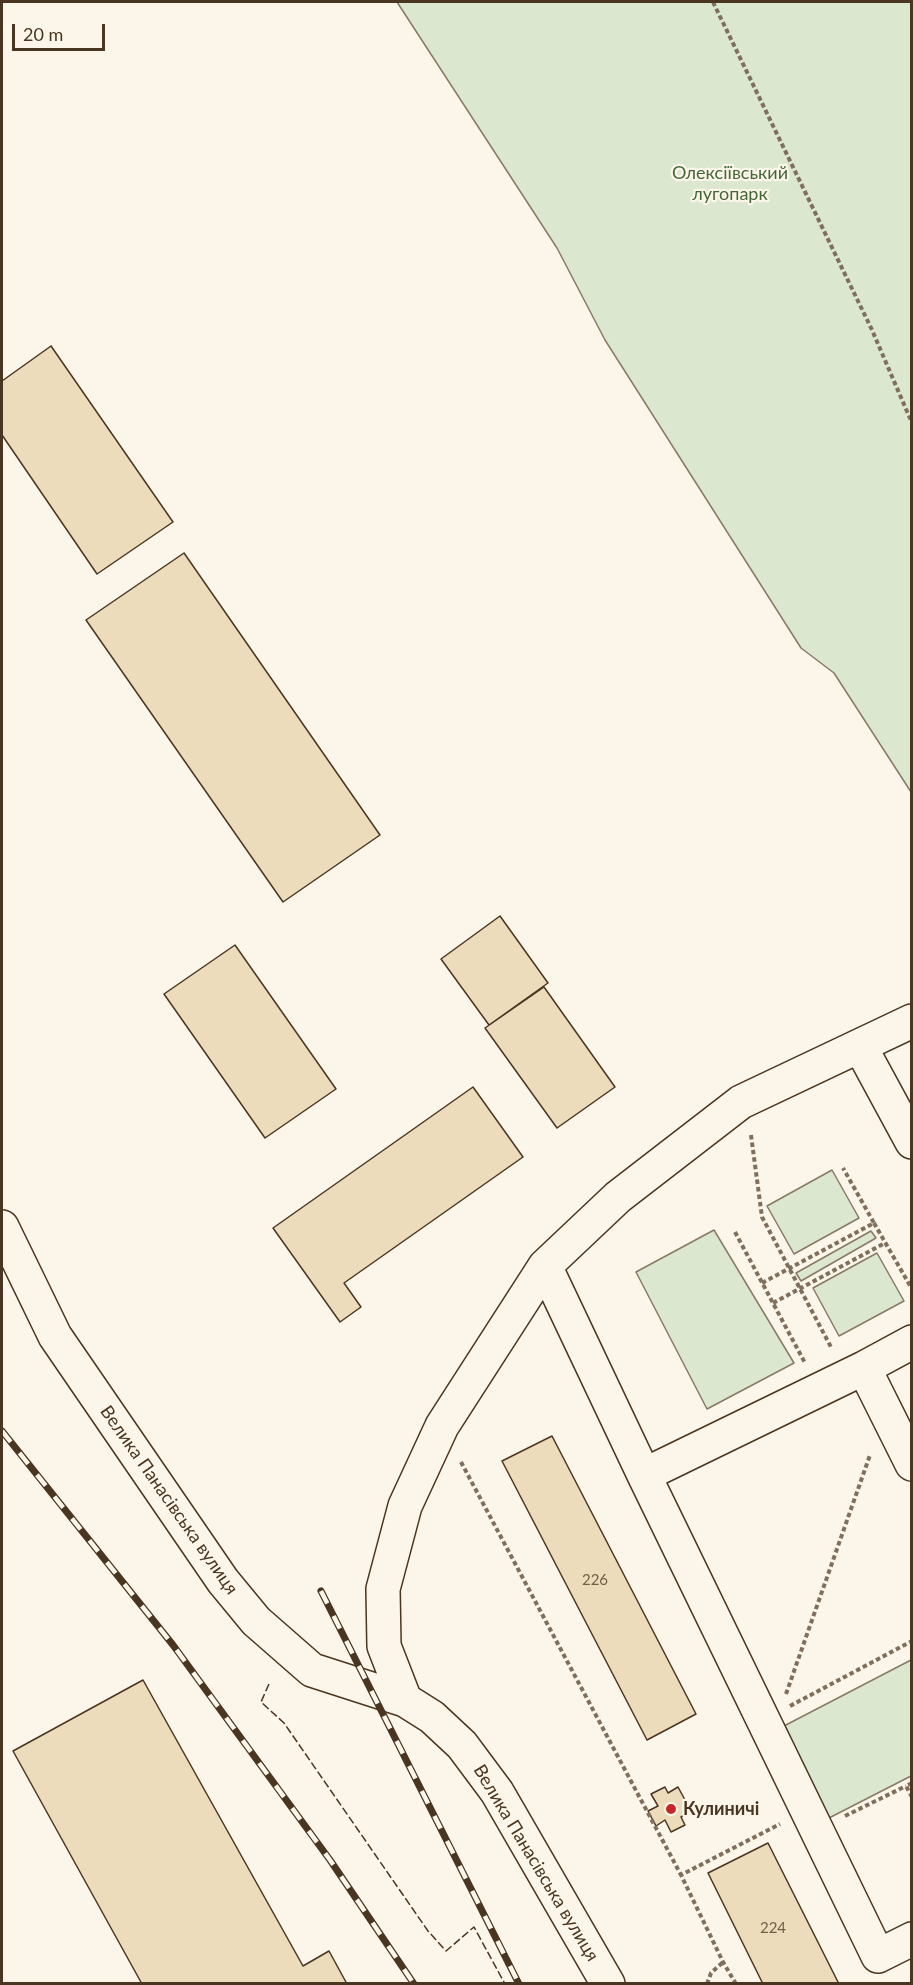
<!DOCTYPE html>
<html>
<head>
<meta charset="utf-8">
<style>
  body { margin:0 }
  #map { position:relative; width:913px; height:1985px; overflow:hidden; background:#fbf6e9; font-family:Lato,sans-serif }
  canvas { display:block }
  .frame { position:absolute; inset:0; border:3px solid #4a3520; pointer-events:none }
  .scale { position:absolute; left:12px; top:24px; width:93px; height:27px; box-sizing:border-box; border:3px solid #4a3520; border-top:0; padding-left:8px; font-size:18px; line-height:21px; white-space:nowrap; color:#4a3520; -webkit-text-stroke:4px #fbf6e9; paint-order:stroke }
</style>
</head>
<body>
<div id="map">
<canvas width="913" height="1985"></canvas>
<div class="frame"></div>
<div class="scale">20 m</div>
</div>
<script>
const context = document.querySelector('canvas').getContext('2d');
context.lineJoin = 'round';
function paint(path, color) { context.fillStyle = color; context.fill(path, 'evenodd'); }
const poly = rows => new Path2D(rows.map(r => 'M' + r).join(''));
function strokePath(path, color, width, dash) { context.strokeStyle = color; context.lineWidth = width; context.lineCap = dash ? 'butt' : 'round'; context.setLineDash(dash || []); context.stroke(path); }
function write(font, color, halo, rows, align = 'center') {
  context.font = font + ' Lato,sans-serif'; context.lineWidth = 4.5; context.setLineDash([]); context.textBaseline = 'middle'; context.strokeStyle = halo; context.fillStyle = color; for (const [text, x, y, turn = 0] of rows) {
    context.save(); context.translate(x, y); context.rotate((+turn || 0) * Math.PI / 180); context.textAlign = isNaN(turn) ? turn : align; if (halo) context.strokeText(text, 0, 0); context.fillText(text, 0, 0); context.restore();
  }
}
const green = poly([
  [397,2,911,2,911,792,834,673,801,648,605,340,557,248,397,2],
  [832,1170,859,1218,794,1254,767,1206,832,1170],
  [714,1230,794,1363,707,1409,636,1272,714,1230],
  [871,1231,876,1238,801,1281,796,1273,871,1231],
  [877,1253,904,1301,839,1336,813,1288,877,1253],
  [911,1660,911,1776,829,1818,782,1727,911,1660]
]);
paint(green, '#dce7d0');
strokePath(green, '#887966', 1.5);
const building = poly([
  [51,346,173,522,97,574,2,435,2,381,51,346],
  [184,553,380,835,283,902,86,620,184,553],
  [500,916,548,983,489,1025,441,959,500,916],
  [235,945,336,1089,265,1138,164,994,235,945],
  [544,987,615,1087,557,1128,485,1028,544,987],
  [473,1087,523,1157,344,1283,361,1307,340,1322,273,1228,473,1087],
  [552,1436,696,1714,647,1740,502,1461,552,1436],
  [143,1680,303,1966,329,1951,347,1984,142,1984,13,1751,143,1680],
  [665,1787,668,1793,678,1787,691,1811,681,1817,685,1825,671,1832,665,1820,656,1826,648,1811,658,1806,651,1794,665,1787],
  [768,1843,839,1984,763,1984,708,1873,768,1843]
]);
paint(building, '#ecdcbc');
strokePath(building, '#4a3520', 1.5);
const minor = poly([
  [860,1046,912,1142],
  [2,1227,55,1336,223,1581,256,1621,312,1670,405,1700,432,1717,462,1745,497,1792,608,1984],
  [545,1266,644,1475,878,1956,912,1939],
  [864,1368,912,1464],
  [644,1475,864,1368,912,1342],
  [405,1700,384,1646,383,1589,405,1506,442,1426,545,1266,618,1197,741,1102,912,1021]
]);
strokePath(minor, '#4a3520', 36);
strokePath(poly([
  [713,2,872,330,912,423],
  [751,1135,762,1217,832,1349],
  [874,1223,912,1289],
  [735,1232,805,1363],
  [762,1283,874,1223,843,1168],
  [773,1303,885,1243],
  [461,1462,681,1875],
  [786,1694,870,1455],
  [790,1706,912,1641],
  [912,1783,906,1786,912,1797],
  [845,1816,906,1786],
  [707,1984,711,1973,723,1962],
  [736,1984,723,1962,681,1875,780,1824]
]), '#7f6f5c', 4, [4.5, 3]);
strokePath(minor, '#fbf6e9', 33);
const rail = poly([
  [2,1431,173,1645,330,1860,414,1984],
  [321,1591,519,1984]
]);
strokePath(rail, '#4a3520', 7);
strokePath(rail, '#fbf6e9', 4.5, [14]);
strokePath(poly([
  [269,1684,261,1702,284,1723,428,1931,446,1951,474,1927,505,1984]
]), '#4a3520', 1.5, [8, 3]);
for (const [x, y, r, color] of [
  [671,1809,6,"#c62828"]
]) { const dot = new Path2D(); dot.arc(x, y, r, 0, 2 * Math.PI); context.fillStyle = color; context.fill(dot); strokePath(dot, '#fbf6e9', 2); }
write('15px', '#725f47', null, [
  ["226",595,1580],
  ["224",773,1928]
]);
write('18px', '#436837', '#fbf6e9', [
  ["Олексіївський",730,173],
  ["лугопарк",730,194]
]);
write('18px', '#4a3520', '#fbf6e9', [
  ["Велика Панасівська вулиця",169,1500,55],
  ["Велика Панасівська вулиця",536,1863,59]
]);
write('bold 18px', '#4a3520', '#fbf6e9', [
  ["Кулиничі",683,1809]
], 'left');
</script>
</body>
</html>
